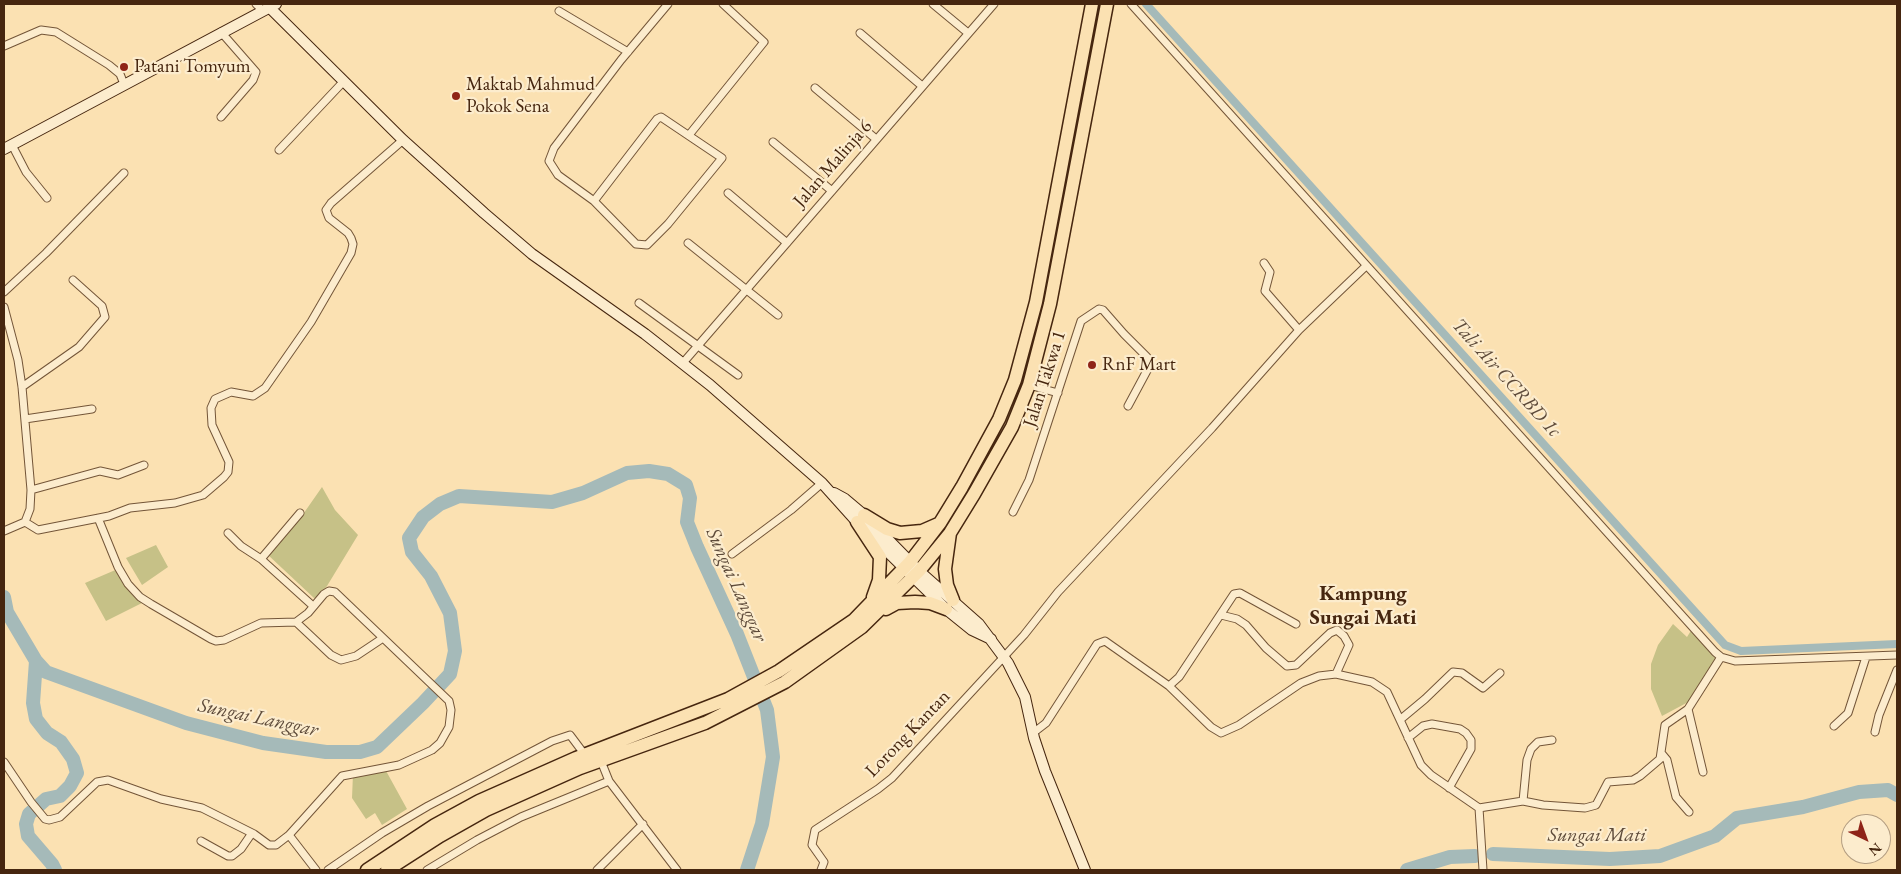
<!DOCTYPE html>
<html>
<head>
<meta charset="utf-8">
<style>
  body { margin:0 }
  #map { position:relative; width:1901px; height:874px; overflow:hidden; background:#fbe1b2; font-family:"EB Garamond",serif }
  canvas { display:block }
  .frame { position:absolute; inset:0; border:5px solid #46260f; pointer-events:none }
  .north { position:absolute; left:1841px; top:814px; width:50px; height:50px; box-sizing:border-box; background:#fceccd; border:1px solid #b39d81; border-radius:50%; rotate:138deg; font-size:14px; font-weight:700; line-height:20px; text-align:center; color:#46260f }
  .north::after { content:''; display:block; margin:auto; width:18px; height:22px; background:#8f2418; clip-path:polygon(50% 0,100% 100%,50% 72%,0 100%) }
</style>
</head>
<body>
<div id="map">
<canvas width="1901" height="874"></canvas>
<div class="frame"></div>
<div class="north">N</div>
</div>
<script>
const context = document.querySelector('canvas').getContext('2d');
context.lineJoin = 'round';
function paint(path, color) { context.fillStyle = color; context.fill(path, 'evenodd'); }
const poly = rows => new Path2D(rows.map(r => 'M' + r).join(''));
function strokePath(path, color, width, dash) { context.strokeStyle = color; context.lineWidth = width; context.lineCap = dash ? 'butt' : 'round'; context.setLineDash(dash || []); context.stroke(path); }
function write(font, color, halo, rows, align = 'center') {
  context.font = font + ' "EB Garamond",serif'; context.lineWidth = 4.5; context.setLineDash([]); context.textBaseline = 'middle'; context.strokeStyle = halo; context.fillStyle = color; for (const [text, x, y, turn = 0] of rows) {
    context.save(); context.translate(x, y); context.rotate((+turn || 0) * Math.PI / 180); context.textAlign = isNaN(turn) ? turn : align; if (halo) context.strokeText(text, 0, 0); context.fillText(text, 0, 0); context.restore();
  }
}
paint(poly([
  [322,487,335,510,358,535,327,586,318,597,314,598,267,554,299,520],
  [156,545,168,567,142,585,126,558],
  [120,568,144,602,106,621,85,583],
  [1673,624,1687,637,1692,629,1718,656,1692,700,1662,716,1651,689,1651,664,1658,645],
  [385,769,407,809,382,825,375,813,366,819,352,798,353,774]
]), '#c6c187');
strokePath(poly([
  [1146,4,1725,645,1741,651,1897,644]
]), '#a5bab9', 8);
strokePath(poly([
  [4,597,7,612,36,661,46,672,186,723,263,743,326,752,360,752,377,747,423,703,450,674,455,651,450,613,431,576,412,552,409,538,423,517,440,504,459,496,552,502,583,493,627,473,649,471,668,474,686,485,690,498,687,522,697,547,737,634,767,710,773,757,762,824,747,870],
  [36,661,33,703,36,719,47,733,61,742,73,759,77,773,70,786,60,796,46,799,29,814,26,824,28,836,52,864,55,870],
  [1493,854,1610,859,1660,856,1715,836,1737,818,1803,807,1859,792,1888,790,1897,795],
  [1407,870,1450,857,1475,856]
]), '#a5bab9', 14);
const street = poly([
  [256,4,262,10],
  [933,4,968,33],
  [1131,4,1715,652,1721,657,1735,661,1897,655],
  [559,11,628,52],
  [860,33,922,86],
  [4,46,41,30,56,32,109,65,120,74,124,84],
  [815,88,876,139],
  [221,117,253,80,256,72,221,32],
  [689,135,764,42,723,4],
  [773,142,832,191],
  [12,145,26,172,47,198],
  [279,150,344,81],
  [728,193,787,243],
  [594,201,657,119,661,117,722,158,668,224,647,245,636,244,594,201,558,175,549,161,554,148,621,60,668,4],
  [688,243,778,315],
  [1264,263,1270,272,1265,291,1299,330],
  [4,292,46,253,124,173],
  [639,303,738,375],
  [4,307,18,360,22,387,31,490,30,509,25,522,4,531],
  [682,364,994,4],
  [1029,385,1058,393],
  [22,387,79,347,105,317,102,306,73,280],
  [25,419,92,409],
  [31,490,100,471,118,475,144,465],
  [1013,512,1029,480,1081,321,1099,309,1103,310,1124,334,1147,357,1150,365,1128,406],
  [98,518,118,567,128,584,140,597,151,604,211,639,216,641,224,640,261,623,296,622,308,613,324,594,329,591,335,592,449,701,451,710,449,727,440,743,432,750,399,765,342,776,289,835,316,870],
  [25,522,38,530,109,516,130,508,175,503,203,495,224,477,228,472,229,462,212,425,211,408,215,399,231,392,253,396,265,388,311,322,351,253,353,244,351,238,348,233,329,218,326,210,331,203,403,140],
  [228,533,241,546,261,559,313,606],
  [732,554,791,510,822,483],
  [261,559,300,513],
  [1221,615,1237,619,1246,625,1266,648,1287,666,1296,665,1330,633,1337,630,1344,636,1349,645,1336,674],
  [296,622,331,655,341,660,356,656,383,638],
  [1169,686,1179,677,1234,594,1240,593,1296,624],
  [1688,709,1703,772],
  [1401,719,1425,699,1453,672,1462,673,1483,688,1500,673],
  [1834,726,1848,713,1866,657],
  [1875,732,1879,715,1897,670],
  [1033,733,1046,723,1097,644,1105,641,1169,686,1211,727,1221,733,1239,725,1301,683,1319,676,1336,674,1372,682,1387,692,1421,765,1431,775,1479,808],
  [1408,738,1423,726,1432,724,1460,729,1466,733,1471,740,1471,749,1449,788],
  [1662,754,1667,760,1676,797,1689,812],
  [601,761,609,781,677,870],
  [4,762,31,802,45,819,49,820,60,817,97,782,108,780,161,799,202,808,254,834,269,845,276,845,289,835],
  [1523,801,1527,760,1531,749,1538,742,1552,740],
  [1479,808,1523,801,1543,805,1585,808,1596,805,1608,782,1633,780,1640,776,1660,759,1665,725,1688,709,1721,657],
  [1479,808,1483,870],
  [201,841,228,856,232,856,241,849,252,833],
  [328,870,382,833,428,806,552,741,570,735,585,755],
  [427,870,477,840,521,817,609,781],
  [597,870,643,824],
  [821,870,824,862,812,845,815,830,878,789,892,778,1024,635,1058,592,1212,428,1299,330,1366,266]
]);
const secondary = poly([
  [269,7,403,140,484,213,532,254,645,334,710,385,822,483,857,522,946,609,972,630,991,639],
  [4,149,276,4],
  [834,493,845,499,864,515,919,571,979,624,1008,663,1025,697,1034,738,1045,771,1085,870]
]);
const highway = poly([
  [864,515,887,529,900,533,922,531,938,524],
  [857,522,880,557,879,580,873,597],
  [950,533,945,569,947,585,953,600],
  [886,609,897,603,915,602,930,603,946,609],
  [367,870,435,825,479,801,576,758,728,699,779,671,854,620,910,562,940,523,962,487,999,419,1015,380,1036,302,1092,4],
  [387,870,440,836,486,810,580,768,705,723,785,682,862,627,919,571,950,533,974,494,1012,427,1029,385,1050,304,1107,4]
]);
strokePath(street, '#735538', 9);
strokePath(secondary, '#46260f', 12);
strokePath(highway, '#46260f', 15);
strokePath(street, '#fceccd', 7);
strokePath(secondary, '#fceccd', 10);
strokePath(highway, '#fbe1b2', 12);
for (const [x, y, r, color] of [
  [124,67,5,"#8f2418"],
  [456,96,5,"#8f2418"],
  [1092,365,5,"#8f2418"]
]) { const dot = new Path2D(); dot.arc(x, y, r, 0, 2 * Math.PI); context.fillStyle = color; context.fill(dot); strokePath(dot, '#fceccd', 2); }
write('19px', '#46260f', '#fceccd', [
  ["Patani Tomyum",134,67],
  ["Maktab Mahmud",466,85],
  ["Pokok Sena",466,107],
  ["RnF Mart",1102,365]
], 'left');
write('19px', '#46260f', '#fceccd', [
  ["Jalan Malinja 6",833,164,-49],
  ["Jalan Takwa 1",1045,379,-72],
  ["Lorong Kantan",908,734,-46]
]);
write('italic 20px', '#5e4b3a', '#fceccd', [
  ["Tali Air CCRBD 1c",1506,378,48],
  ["Sungai Langgar",736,585,66],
  ["Sungai Langgar",258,718,12],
  ["Sungai Mati",1597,836]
]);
write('bold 21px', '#46260f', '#fceccd', [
  ["Kampung",1363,594],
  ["Sungai Mati",1363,618]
]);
</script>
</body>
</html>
